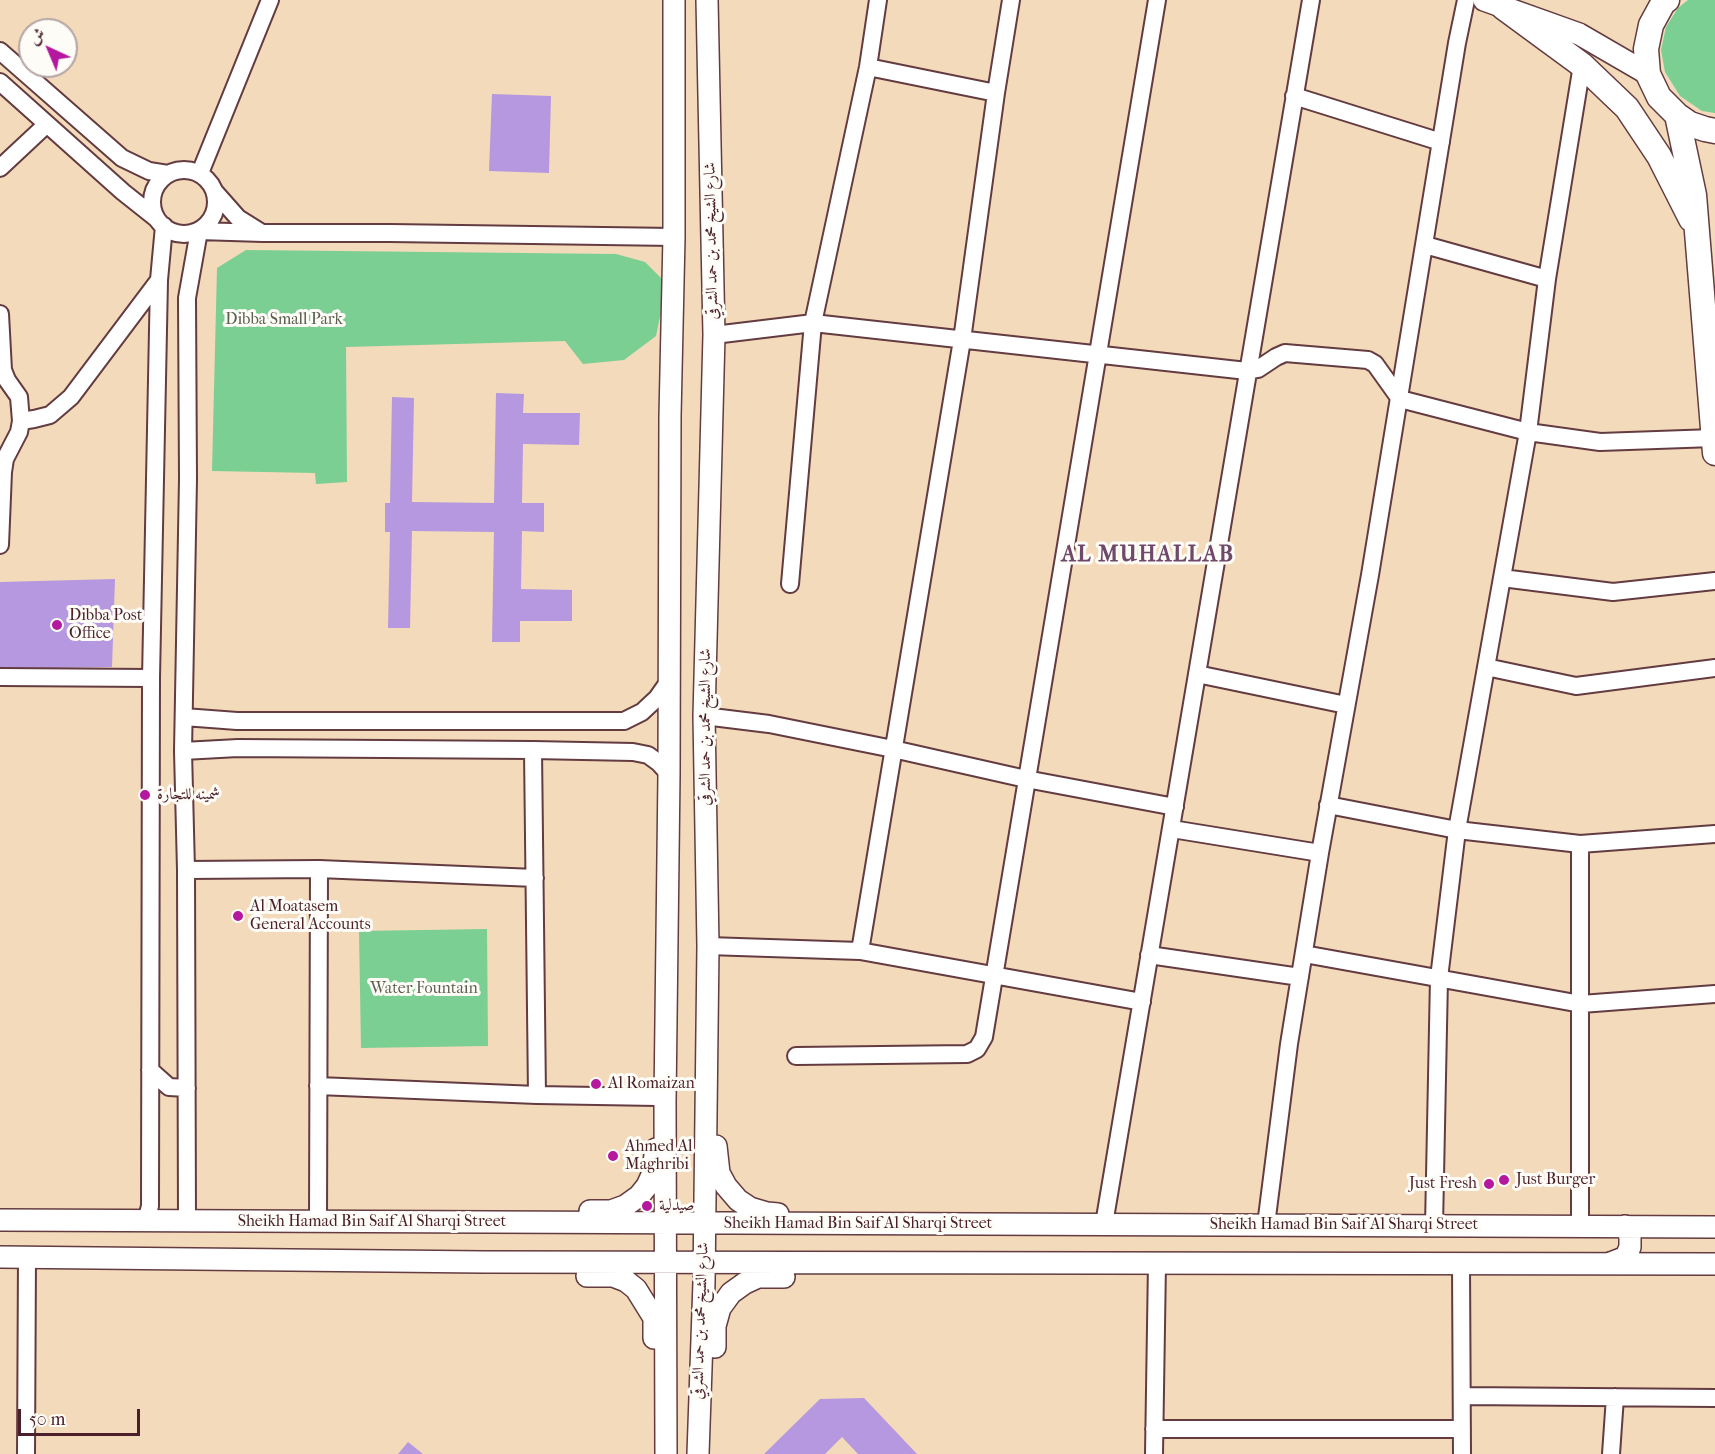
<!DOCTYPE html>
<html>
<head>
<meta charset="utf-8">
<style>
  body { margin:0 }
  #map { position:relative; width:1715px; height:1454px; overflow:hidden; background:#f2daba; font-family:"IM FELL French Canon",Amiri,serif }
  canvas { display:block }
  .north { position:absolute; left:18px; top:18px; width:60px; height:60px; box-sizing:border-box; background:#fdfcf7; border:2px solid #b5a4a5; border-radius:50%; rotate:316deg; font-size:16px; font-weight:700; line-height:24px; text-align:center; color:#4a1f2b }
  .north::after { content:''; display:block; margin:auto; width:21px; height:27px; background:#b5179e; clip-path:polygon(50% 0,100% 100%,50% 72%,0 100%) }
  .scale { position:absolute; left:18px; top:1409px; width:122px; height:27px; box-sizing:border-box; border:3px solid #4a1f2b; border-top:0; padding-left:8px; font-size:18px; line-height:21px; white-space:nowrap; color:#4a1f2b; -webkit-text-stroke:4px #fdfcf7; paint-order:stroke }
</style>
</head>
<body>
<div id="map">
<canvas width="1715" height="1454"></canvas>
<div class="north">ش</div>
<div class="scale">50 m</div>
</div>
<script>
const context = document.querySelector('canvas').getContext('2d');
context.lineJoin = 'round';
function paint(path, color) { context.fillStyle = color; context.fill(path, 'evenodd'); }
const poly = rows => new Path2D(rows.map(r => 'M' + r).join(''));
function strokePath(path, color, width, dash) { context.strokeStyle = color; context.lineWidth = width; context.lineCap = dash ? 'butt' : 'round'; context.setLineDash(dash || []); context.stroke(path); }
function write(font, color, halo, rows, align = 'center') {
  context.font = font + ' "IM FELL French Canon",Amiri,serif'; context.lineWidth = 6; context.setLineDash([]); context.textBaseline = 'middle'; context.strokeStyle = halo; context.fillStyle = color; for (const [text, x, y, turn = 0] of rows) {
    context.save(); context.translate(x, y); context.rotate((+turn || 0) * Math.PI / 180); context.textAlign = isNaN(turn) ? turn : align; if (halo) context.strokeText(text, 0, 0); context.fillText(text, 0, 0); context.restore();
  }
}
paint(poly([
  [1688,0,1715,0,1715,113,1702,111,1680,96,1665,72,1661,50,1666,27,1678,8],
  [246,250,616,254,645,262,661,278,662,307,656,336,624,360,583,364,565,341,346,347,347,482,316,484,315,473,212,471,217,268],
  [487,929,488,1046,361,1048,359,931]
]), '#7bcf92');
paint(poly([
  [492,94,551,96,549,173,489,171],
  [496,393,524,394,523,413,580,413,579,445,523,444,522,503,544,503,544,532,522,531,521,589,572,590,572,621,520,621,520,642,492,642,494,532,412,531,410,628,388,628,390,532,385,532,385,503,390,503,392,397,414,398,412,502,494,503],
  [115,579,112,667,0,669,0,582],
  [864,1398,917,1454,858,1454,842,1437,825,1454,764,1454,820,1399],
  [408,1442,423,1454,398,1454]
]), '#b598df');
const minor = poly([
  [0,51,122,158,149,171,168,174],
  [868,67,996,93],
  [0,82,123,192,157,219],
  [1294,96,1441,142],
  [0,168,47,124],
  '152 202a32 32 0 1 1 64 0a32 32 0 1 1-64 0Z',
  [200,173,270,0],
  [215,192,238,218,262,233],
  [1425,245,1547,279],
  [0,314,3,370,7,380,19,397,21,421,19,432,5,459,3,472,0,545],
  [714,335,813,323,1247,371,1258,369,1276,357,1285,353,1368,360,1375,364,1400,399,1528,432,1600,442,1714,438],
  [21,421,34,419,50,415,71,397,159,280],
  [1502,578,1613,592,1715,581],
  [790,584,813,323,868,67,878,0],
  [1486,667,1576,686,1715,668],
  [1197,674,1346,705],
  [0,677,151,678],
  [704,716,769,724,893,749,1026,779,1175,807],
  [184,717,237,721,624,721,642,712,657,698,669,681],
  [533,750,537,1095],
  [183,751,238,748,533,750,633,752,648,755,659,763,669,774],
  [1328,805,1457,830,1580,844,1715,834],
  [1172,829,1320,853],
  [186,870,319,869,535,878],
  [708,946,860,951,1142,1002],
  [860,951,962,340,996,93,1011,0],
  [1304,954,1581,1004,1715,994],
  [1149,955,1300,977],
  [796,1056,967,1054,977,1049,984,1037,1157,0],
  [150,1070,169,1087,187,1088],
  [318,1086,537,1095,657,1097],
  [146,1221,150,1206,151,678,159,280,164,226],
  [187,1221,186,870,183,751,188,479,187,298,199,231,263,233,390,233,674,237],
  [318,1222,319,869],
  [1104,1224,1311,0],
  [1266,1225,1289,1044,1320,853,1370,575,1457,43,1466,0],
  [1434,1226,1439,978,1457,830,1528,432,1547,279,1582,65],
  [1580,1226,1580,844],
  [1461,1264,1462,1454],
  [1462,1396,1715,1398],
  [1154,1429,1462,1429],
  [26,1454,27,1257],
  [1154,1454,1157,1263],
  [1611,1454,1615,1397]
]);
const major = poly([
  [1484,0,1579,34,1648,74],
  [716,1146,719,1173,726,1186,738,1200,750,1208,767,1213,778,1214],
  [590,1211,611,1211,625,1206,639,1196,647,1186,652,1175,656,1149],
  [0,1220,1715,1227],
  [0,1257,484,1262,1715,1264],
  [1608,1264,1626,1257,1630,1247,1630,1236,1625,1226],
  [587,1276,613,1276,626,1281,636,1289,654,1318,654,1338],
  [715,1347,715,1326,720,1308,731,1293,745,1283,758,1277,784,1277],
  [666,1454,665,1101,669,774,670,416,674,237,674,0],
  [698,1454,704,1282,708,946,704,716,714,335,707,0]
]);
const highway = poly([
  [1667,0,1663,3,1651,25,1646,49,1648,74,1659,97,1677,115,1690,124,1705,129,1715,131],
  [1503,7,1582,65,1627,108,1659,156,1691,219],
  [1677,115,1694,195,1715,453]
]);
strokePath(minor, '#633b40', 20);
strokePath(major, '#633b40', 24);
strokePath(highway, '#633b40', 27);
strokePath(minor, '#fff', 16);
strokePath(major, '#fff', 21);
strokePath(highway, '#fff', 24);
for (const [x, y, r, color] of [
  [57,625,6,"#b5179e"],
  [145,795,6,"#b5179e"],
  [238,916,6,"#b5179e"],
  [596,1084,6,"#b5179e"],
  [613,1156,6,"#b5179e"],
  [1504,1180,6,"#b5179e"],
  [1489,1184,6,"#b5179e"],
  [647,1206,6,"#b5179e"]
]) { const dot = new Path2D(); dot.arc(x, y, r, 0, 2 * Math.PI); context.fillStyle = color; context.fill(dot); strokePath(dot, '#fdfcf7', 2); }
write('16px', '#4a1f2b', '#fdfcf7', [
  ["شارع الشيخ محمد بن حمد الشرقي",712,241,-91],
  ["شارع الشيخ محمد بن حمد الشرقي",706,727,-90],
  ["Sheikh Hamad Bin Saif Al Sharqi Street",372,1222],
  ["Sheikh Hamad Bin Saif Al Sharqi Street",858,1224],
  ["Sheikh Hamad Bin Saif Al Sharqi Street",1344,1225],
  ["شارع الشيخ محمد بن حمد الشرقي",701,1321,-88]
]);
write('16px', '#5b5d4f', '#fdfcf7', [
  ["Dibba Small Park",284,320],
  ["Water Fountain",424,989]
]);
write('16px', '#4a1f2b', '#fdfcf7', [
  ["Dibba Post",69,616],
  ["Office",69,634],
  ["شمينه للتجارة",157,795],
  ["Al Moatasem",250,907],
  ["General Accounts",250,925],
  ["Al Romaizan",608,1084],
  ["Ahmed Al",625,1147],
  ["Maghribi",625,1165],
  ["Just Burger",1516,1180],
  ["Just Fresh",1477,1184,"right"],
  ["صيدلية",659,1206]
], 'left');
context.letterSpacing = '1.5px';
write('bold 22px', '#6f496a', '#fdfcf7', [
  ["AL MUHALLAB",1148,556]
]);
context.letterSpacing = '0px';
</script>
</body>
</html>
